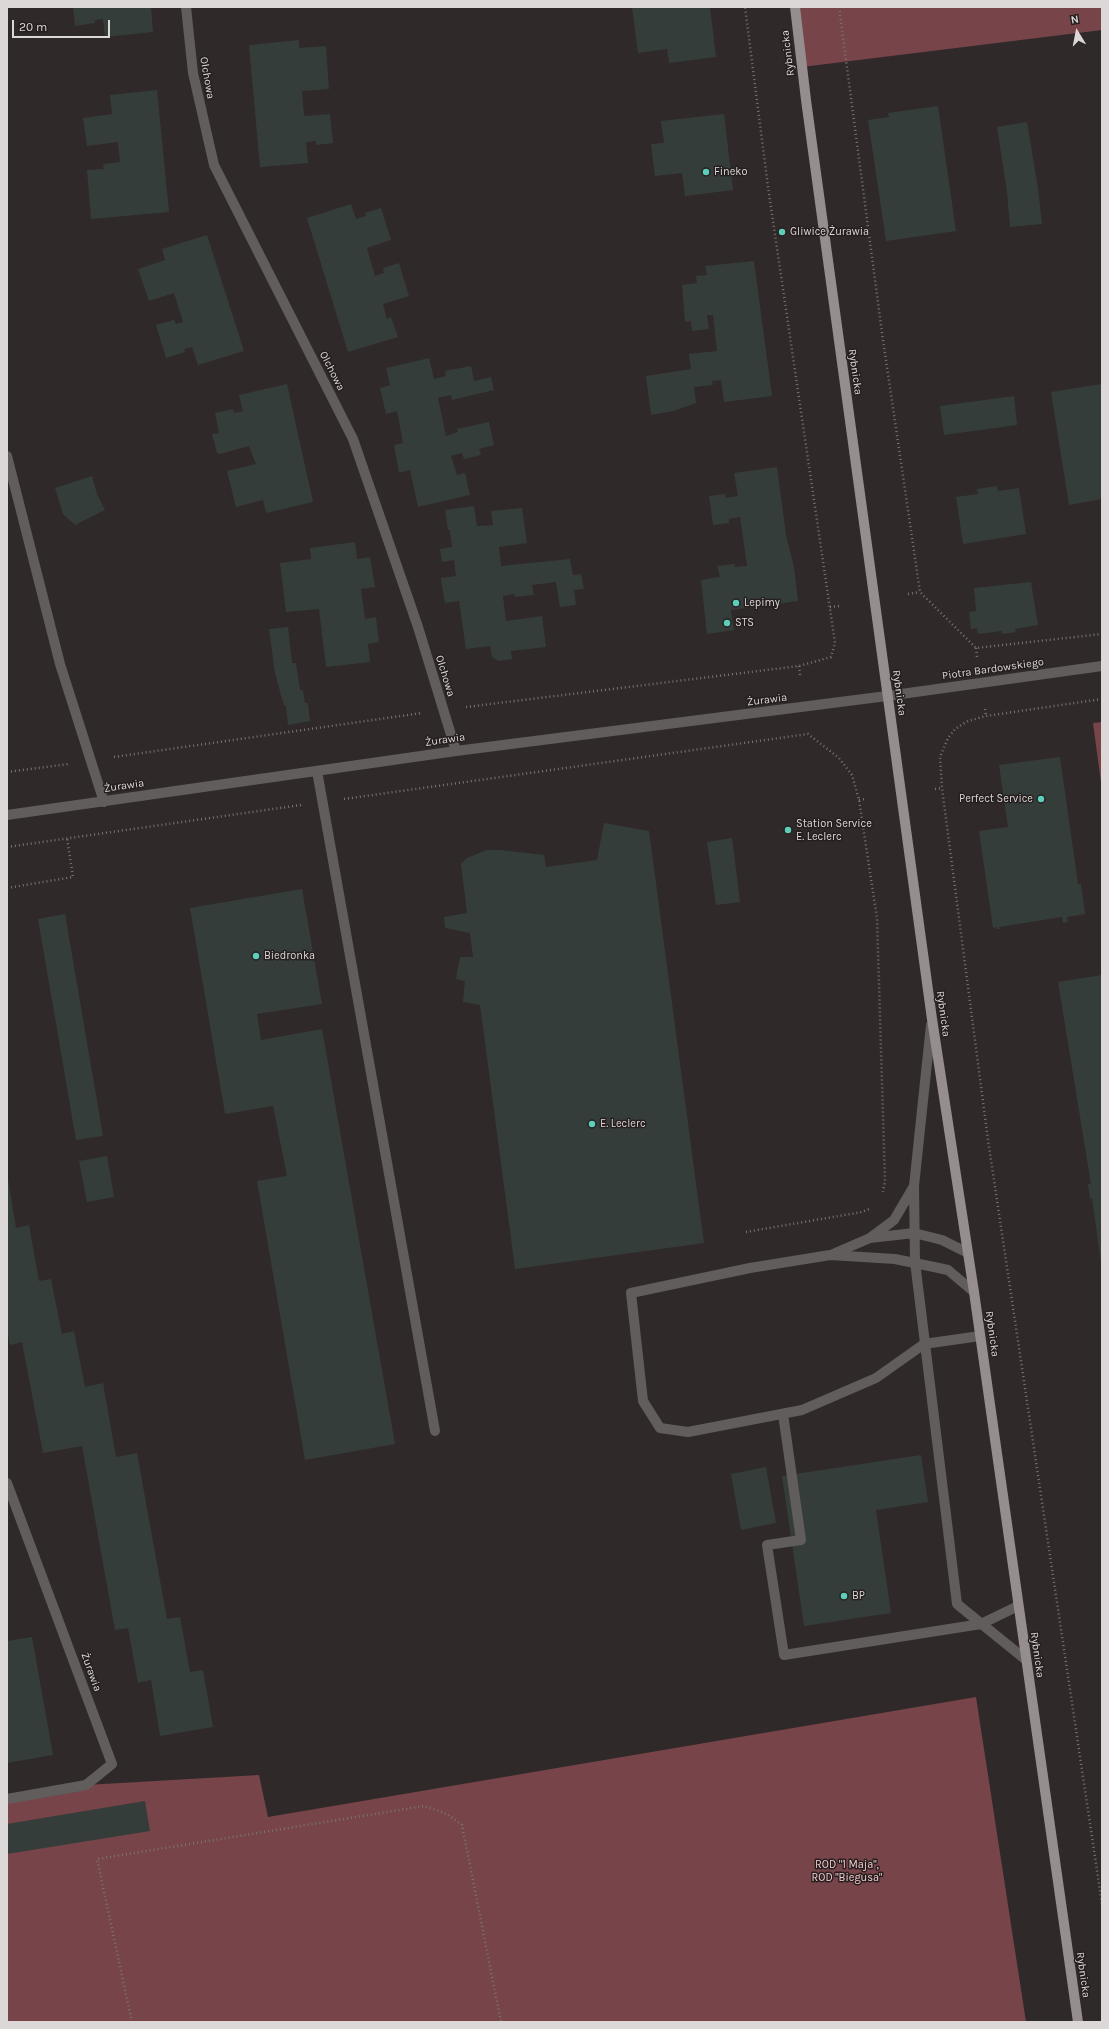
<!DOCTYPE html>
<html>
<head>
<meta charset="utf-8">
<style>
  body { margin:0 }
  #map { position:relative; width:1109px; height:2029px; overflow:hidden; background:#302929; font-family:Karla,sans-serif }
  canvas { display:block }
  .frame { position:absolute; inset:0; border:8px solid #ddd8d8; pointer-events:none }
  .north { position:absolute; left:1057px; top:12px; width:40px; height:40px; -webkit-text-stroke:3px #261f20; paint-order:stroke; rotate:350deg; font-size:11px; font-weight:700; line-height:16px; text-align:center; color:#ddd8d8 }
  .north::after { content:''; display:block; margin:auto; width:14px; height:18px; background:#ddd8d8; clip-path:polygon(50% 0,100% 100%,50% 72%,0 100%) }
  .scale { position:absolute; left:12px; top:20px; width:98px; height:18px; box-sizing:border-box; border:2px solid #ddd8d8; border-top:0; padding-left:5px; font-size:12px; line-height:14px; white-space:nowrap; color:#ddd8d8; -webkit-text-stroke:3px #261f20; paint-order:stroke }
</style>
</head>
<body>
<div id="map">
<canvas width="1109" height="2029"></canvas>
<div class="frame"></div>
<div class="north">N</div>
<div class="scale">20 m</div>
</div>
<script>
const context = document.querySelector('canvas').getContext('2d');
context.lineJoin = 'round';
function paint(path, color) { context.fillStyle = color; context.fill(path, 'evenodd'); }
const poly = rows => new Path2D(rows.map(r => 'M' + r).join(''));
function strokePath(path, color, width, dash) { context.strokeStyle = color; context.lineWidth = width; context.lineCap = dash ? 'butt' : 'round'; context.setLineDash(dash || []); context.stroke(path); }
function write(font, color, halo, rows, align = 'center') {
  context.font = font + ' Karla,sans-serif'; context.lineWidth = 3; context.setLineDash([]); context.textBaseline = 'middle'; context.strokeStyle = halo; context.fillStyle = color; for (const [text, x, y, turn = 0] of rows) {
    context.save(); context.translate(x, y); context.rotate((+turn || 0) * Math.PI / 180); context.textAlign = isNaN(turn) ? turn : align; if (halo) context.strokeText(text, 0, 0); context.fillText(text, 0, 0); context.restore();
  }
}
paint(poly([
  [795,7,1102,7,1102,30,802,67],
  [1102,722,1102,790,1093,723],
  [976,1697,1026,2022,7,2022,7,1799,86,1785,259,1775,268,1817]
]), '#774449');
paint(poly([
  [73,7,151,7,153,32,105,37,103,19,95,20,95,23,75,26],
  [632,7,710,7,716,57,669,63,667,49,638,53],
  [299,40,299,48,326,46,329,89,302,91,303,104,304,116,330,114,333,143,316,145,316,141,306,142,308,163,260,167,249,45],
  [157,90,169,212,91,219,87,170,104,169,103,164,120,162,118,142,87,146,83,118,112,114,110,95],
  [938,106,956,231,886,241,868,120,889,117,888,113],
  [724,114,733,190,685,196,682,173,655,176,651,144,664,143,661,121],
  [1027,122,1038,188,1042,224,1010,227,1007,192,997,127],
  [351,204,356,219,366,216,365,213,381,208,391,240,367,248,375,276,384,273,383,268,399,263,409,296,383,304,387,319,391,317,398,337,348,352,307,218],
  [207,235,244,351,198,365,192,347,184,349,185,352,166,358,156,325,174,320,176,324,183,322,174,293,149,301,138,269,165,260,162,249],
  [754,261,772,396,724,402,721,380,712,381,713,385,694,387,696,403,674,411,651,415,646,376,691,369,689,354,717,351,713,315,707,315,709,329,692,331,691,321,685,322,682,285,697,283,696,276,707,275,705,266],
  [429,358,434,379,446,376,445,371,471,366,474,381,491,377,494,390,452,400,451,395,438,398,446,436,458,432,457,429,489,422,494,445,479,449,481,455,464,459,462,453,451,456,457,475,465,473,470,495,418,507,410,470,399,473,394,445,403,443,397,411,386,414,380,388,390,385,386,368],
  [287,384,313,502,266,513,263,500,236,507,227,471,256,464,249,446,220,454,217,453,212,434,219,433,215,413,233,409,234,413,243,411,239,395],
  [1102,384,1102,499,1069,505,1051,392],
  [1014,396,1017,425,944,435,940,406],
  [777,467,786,535,794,567,798,601,731,610,734,630,707,634,701,580,720,577,717,566,735,564,735,567,747,566,740,517,729,519,729,523,713,525,709,496,725,494,726,498,738,496,734,473],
  [92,476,97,494,105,510,75,525,63,514,55,488],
  [997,486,998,491,1019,488,1026,534,963,544,956,497,978,494,977,489],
  [474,506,477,526,493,525,491,511,522,508,527,543,499,547,501,566,570,559,573,575,581,574,584,589,574,590,576,605,560,607,556,582,532,585,534,595,515,597,514,594,503,596,506,621,542,616,546,647,511,651,512,659,498,661,492,657,490,646,466,649,459,601,445,603,443,593,441,578,456,576,454,560,442,562,440,549,452,547,450,530,448,530,445,510],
  [355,542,357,559,370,557,375,587,361,589,365,619,376,617,379,642,368,644,370,662,326,667,319,609,286,612,280,563,311,559,310,548],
  [1031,582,1038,625,1015,629,1016,632,1002,634,1002,631,978,634,977,628,971,629,969,612,976,611,974,588],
  [288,627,292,663,296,663,300,690,303,690,305,703,308,703,310,721,288,725,286,706,284,706,275,673,269,629],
  [1060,757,1078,884,1081,884,1085,914,1067,917,1068,922,1063,923,1062,917,999,927,1000,929,997,929,997,927,993,928,979,831,1008,827,999,765],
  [604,823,649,831,704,1243,515,1269,480,1005,463,1002,465,981,456,979,460,957,473,957,470,933,445,928,444,917,467,913,461,864,467,858,487,850,500,850,544,855,546,867,597,860],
  [732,838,740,902,716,905,707,842],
  [302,889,322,1004,257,1014,261,1040,322,1029,395,1444,305,1460,257,1181,287,1176,273,1106,225,1114,190,908],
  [65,914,103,1136,76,1140,38,919],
  [1102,975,1102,1263,1101,1263,1092,1198,1090,1199,1088,1184,1091,1184,1058,982],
  [107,1156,114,1197,87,1202,79,1161],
  [8,1179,16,1228,29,1225,39,1281,51,1279,62,1334,74,1331,85,1387,103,1383,116,1457,137,1453,167,1619,180,1617,190,1672,203,1670,213,1727,160,1736,151,1680,138,1683,128,1628,115,1630,82,1446,43,1453,22,1342,10,1345,7,1331],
  [921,1455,928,1502,876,1510,891,1613,804,1626,782,1476],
  [766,1467,776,1523,741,1530,731,1474],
  [32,1637,53,1755,7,1763,7,1641],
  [145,1801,150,1831,7,1854,7,1824]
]), '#353d3b');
strokePath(poly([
  [839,7,882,333,920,592,976,648,1102,634],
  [908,594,920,592],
  [830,607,840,606],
  [976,648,977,657],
  [799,666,800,675],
  [1102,699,986,716,968,721,955,729,948,738,940,757,942,788,988,1140,1102,1904],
  [466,707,799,666,831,657,835,643,768,187,745,7],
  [985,709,986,716],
  [114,757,422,713],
  [7,772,69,764],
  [935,789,942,788],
  [344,799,808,734,839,758,852,775,859,800,877,918,885,1181,883,1192],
  [859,800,865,799],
  [7,847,301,805],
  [7,888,73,877,67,838],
  [746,1232,862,1212,869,1209],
  [132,2022,97,1859,424,1806,447,1814,462,1825,501,2022]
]), '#7a7474', 2.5, [1, 3]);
strokePath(poly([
  [186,7,193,73,214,165,353,439,418,627,456,751],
  [7,456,60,664,104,802],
  [317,771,435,1431],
  [7,815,456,751,887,696,1102,666],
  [931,1025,914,1186,915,1262,957,1604,1025,1659],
  [870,1238,914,1233,942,1240,968,1253],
  [833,1254,870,1238,894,1220,914,1186],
  [974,1292,948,1270,934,1267,895,1259,830,1255,750,1268,631,1293,643,1401,660,1428,688,1432,802,1410,876,1378,924,1344,980,1336],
  [783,1414,801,1540,767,1545,784,1655,981,1624,1018,1606],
  [7,1483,112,1764,86,1785,7,1799]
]), '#615d5d', 10);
strokePath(poly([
  [795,7,806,100,932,1019,974,1292,1078,2022]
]), '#968e8e', 10);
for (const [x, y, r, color] of [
  [706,172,4,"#5cceba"],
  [782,232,4,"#5cceba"],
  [736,603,4,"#5cceba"],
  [727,623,4,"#5cceba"],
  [1041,799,4,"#5cceba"],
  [788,830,4,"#5cceba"],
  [256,956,4,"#5cceba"],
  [592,1124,4,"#5cceba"],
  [844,1596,4,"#5cceba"]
]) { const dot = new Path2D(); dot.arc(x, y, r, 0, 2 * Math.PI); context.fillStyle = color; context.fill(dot); strokePath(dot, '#261f20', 1.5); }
write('11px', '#ddd8d8', '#261f20', [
  ["Rybnicka",788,53,-97],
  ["Olchowa",207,78,80],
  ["Olchowa",332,371,63],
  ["Rybnicka",855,372,82],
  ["Piotra Bardowskiego",993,669,-8],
  ["Olchowa",445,676,73],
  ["Rybnicka",899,693,82],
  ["Żurawia",767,700,-7],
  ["Żurawia",445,740,-8],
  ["Żurawia",124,786,-8],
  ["Rybnicka",943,1014,82],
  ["Rybnicka",992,1334,82],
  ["Rybnicka",1037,1655,82],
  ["Żurawia",91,1672,70],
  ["Rybnicka",1083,1975,82]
]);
write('11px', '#ddd8d8', '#261f20', [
  ["Fineko",714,172],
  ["Gliwice Żurawia",790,232],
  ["Lepimy",744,603],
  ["STS",735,623],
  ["Perfect Service",1033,799,"right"],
  ["Station Service",796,824],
  ["E. Leclerc",796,837],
  ["Biedronka",264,956],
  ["E. Leclerc",600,1124],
  ["BP",852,1596]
], 'left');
write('11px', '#f7cccf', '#261f20', [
  ["ROD \"1 Maja\",",847,1865],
  ["ROD \"Biegusa\"",847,1878]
]);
</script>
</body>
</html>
